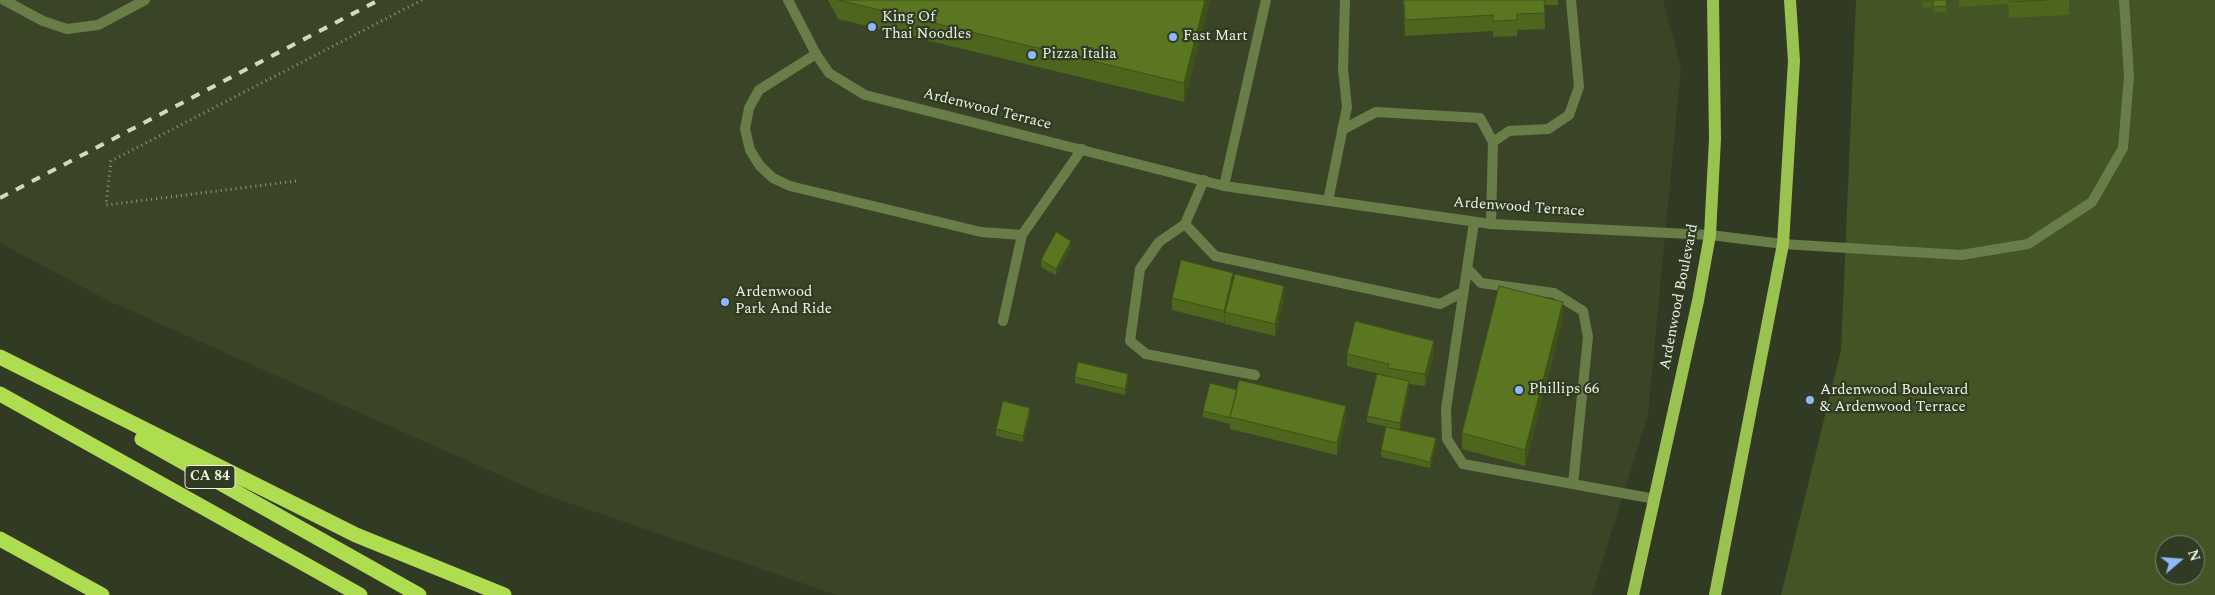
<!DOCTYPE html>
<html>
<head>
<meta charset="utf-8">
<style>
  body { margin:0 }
  #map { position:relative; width:2215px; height:595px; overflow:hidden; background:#313a22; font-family:Spectral,serif }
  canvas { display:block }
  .north { position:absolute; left:2155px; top:535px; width:50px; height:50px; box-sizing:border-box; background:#313a22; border:1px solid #7c8470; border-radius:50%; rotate:72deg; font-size:14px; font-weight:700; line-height:20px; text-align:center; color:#ecf2e4 }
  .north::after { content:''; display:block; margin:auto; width:18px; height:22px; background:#8bb9fc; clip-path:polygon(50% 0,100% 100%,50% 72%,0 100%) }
</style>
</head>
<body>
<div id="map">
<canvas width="2215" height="595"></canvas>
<div class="north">N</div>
</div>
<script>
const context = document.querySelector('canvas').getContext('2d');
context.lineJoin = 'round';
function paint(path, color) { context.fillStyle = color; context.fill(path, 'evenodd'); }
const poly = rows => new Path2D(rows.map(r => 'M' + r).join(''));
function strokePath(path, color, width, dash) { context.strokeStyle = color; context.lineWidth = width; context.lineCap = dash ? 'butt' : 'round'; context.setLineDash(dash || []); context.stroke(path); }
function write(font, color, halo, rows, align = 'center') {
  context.font = font + ' Spectral,serif'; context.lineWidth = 4.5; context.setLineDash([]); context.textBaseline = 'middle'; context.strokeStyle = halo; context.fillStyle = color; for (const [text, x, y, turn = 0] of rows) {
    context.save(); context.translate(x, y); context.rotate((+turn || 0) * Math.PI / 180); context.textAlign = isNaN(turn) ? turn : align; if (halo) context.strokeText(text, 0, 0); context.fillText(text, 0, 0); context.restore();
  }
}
paint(poly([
  [0,0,1663,0,1681,67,1648,415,1592,595,837,595,540,493,109,301,0,243]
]), '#3a4527');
paint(poly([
  [1856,0,2215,0,2215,595,1781,595,1841,350],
  [2165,545,2195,545,2195,575,2165,575]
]), '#435524');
strokePath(poly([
  [296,181,106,205,111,161,422,0]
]), '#909885', 3, [1, 4]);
strokePath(poly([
  [4,0,43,21,67,29,98,25,145,0],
  [816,54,759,90,749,108,745,129,750,150,760,166,773,178,790,186,981,232,1022,235],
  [1342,130,1376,112,1480,118,1493,142,1491,224],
  [1493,142,1509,131,1548,129,1569,115,1579,87,1571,0],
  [1204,180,1185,224,1159,242,1140,269,1130,341,1146,354,1255,375],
  [1328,201,1347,107,1343,69,1345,0],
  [1474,222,1446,409,1447,439,1463,464,1655,499],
  [1185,224,1215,256,1440,304,1463,292],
  [1467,268,1481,283,1554,293,1583,311,1588,337,1573,484],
  [1003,321,1022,235,1082,149]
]), '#697d49', 10);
strokePath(poly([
  [788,0,816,54,829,73,865,95,1224,186,1491,224,1710,235,1783,244,1961,255,2028,244,2092,202,2123,148,2129,76,2124,0],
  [1224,186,1266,0]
]), '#697d49', 10);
strokePath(poly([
  [1633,595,1698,301,1710,235,1715,139,1713,0],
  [1715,595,1783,244,1794,61,1790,0]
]), '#9ac250', 12);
strokePath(poly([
  [0,357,356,535,504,595],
  [0,394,360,595],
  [142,439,419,595],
  [0,539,102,595]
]), '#aede50', 15);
strokePath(poly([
  [0,198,379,0]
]), '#d2d8c9', 4, [9, 9]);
paint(poly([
  [828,0,1210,0,1184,102,838,19],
  [1403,0,1558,0,1558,5,1544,5,1545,29,1517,30,1517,36,1493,37,1493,31,1405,36],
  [1922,0,1946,0,1947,12,1933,13,1933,7,1923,8],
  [1959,0,2069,0,2069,15,2009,18,2008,4,1959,7],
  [1071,247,1056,275,1041,267,1041,260],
  [1233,279,1284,298,1275,336,1225,324,1225,319,1224,323,1172,310,1172,298],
  [1563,318,1525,466,1462,449,1462,433],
  [1434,353,1425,386,1409,384,1409,388,1400,430,1367,422,1367,416,1388,376,1347,366,1347,354],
  [1075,377,1128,381,1125,395,1075,383],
  [1203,411,1346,418,1337,455,1230,429,1230,424,1203,417],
  [1030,415,1023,442,996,436,996,429],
  [1436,445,1430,468,1381,457,1381,450]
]), '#4d651c');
paint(poly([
  [1205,0,1210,0,1184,102,1184,83],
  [1071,241,1071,247,1056,275,1056,269],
  [1233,273,1233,285,1225,312,1224,323,1224,311],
  [1284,286,1284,298,1275,336,1275,324],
  [1563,302,1563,318,1525,466,1525,450],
  [1434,341,1434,353,1425,386,1425,374],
  [1128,374,1128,381,1125,395,1125,389],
  [1409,381,1409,388,1400,430,1400,423],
  [1346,406,1346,418,1337,455,1337,443],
  [1030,408,1030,415,1023,442,1023,436],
  [1436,438,1436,445,1430,468,1430,462]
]), '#3f5317');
const building = poly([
  [838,0,1205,0,1184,83,838,0],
  [1404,0,1544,0,1545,13,1517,14,1517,20,1493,21,1493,15,1405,20,1404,0],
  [1923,0,1946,0,1947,6,1933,7,1933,1,1923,1,1923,0],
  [2009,0,2046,0,2009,2,2009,0],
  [1056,232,1071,241,1056,269,1041,260,1056,232],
  [1181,260,1233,273,1224,311,1172,298,1181,260],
  [1235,274,1284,286,1275,324,1225,312,1235,274],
  [1499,286,1563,302,1525,450,1462,433,1499,286],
  [1355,321,1434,341,1425,374,1388,368,1389,364,1347,354,1355,321],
  [1078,362,1128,374,1125,389,1075,377,1078,362],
  [1377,374,1409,381,1400,423,1367,416,1377,374],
  [1239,380,1346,406,1337,443,1230,417,1239,380],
  [1210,383,1237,390,1230,417,1231,418,1203,411,1210,383],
  [1003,401,1030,408,1023,436,996,429,1003,401],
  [1386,427,1436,438,1430,462,1381,450,1386,427]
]);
paint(building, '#5a7621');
strokePath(building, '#3f5317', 1);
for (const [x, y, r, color] of [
  [872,27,5,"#8bb9fc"],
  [1173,37,5,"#8bb9fc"],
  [1032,55,5,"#8bb9fc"],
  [725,302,5,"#8bb9fc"],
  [1519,390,5,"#8bb9fc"],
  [1810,400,5,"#8bb9fc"]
]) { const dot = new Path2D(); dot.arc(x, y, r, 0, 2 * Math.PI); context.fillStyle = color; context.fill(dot); strokePath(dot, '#313a22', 2); }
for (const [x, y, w] of [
  [210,477,50]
]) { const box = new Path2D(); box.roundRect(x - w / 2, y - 11.5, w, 23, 4); context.fillStyle = '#313a22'; context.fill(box); strokePath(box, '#ecf2e4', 1); }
write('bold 14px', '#ecf2e4', null, [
  ["CA 84",210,477]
]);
write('15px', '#ecf2e4', '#313a22', [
  ["King Of",882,18],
  ["Thai Noodles",882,35],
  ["Fast Mart",1183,37],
  ["Pizza Italia",1042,55],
  ["Ardenwood",735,293],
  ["Park And Ride",735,310],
  ["Phillips 66",1529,390],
  ["Ardenwood Boulevard",1820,391],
  ["& Ardenwood Terrace",1820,408]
], 'left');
write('15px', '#ecf2e4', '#313a22', [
  ["Ardenwood Terrace",987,110,14],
  ["Ardenwood Terrace",1519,208,4],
  ["Ardenwood Boulevard",1680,297,-79]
]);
</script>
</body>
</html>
